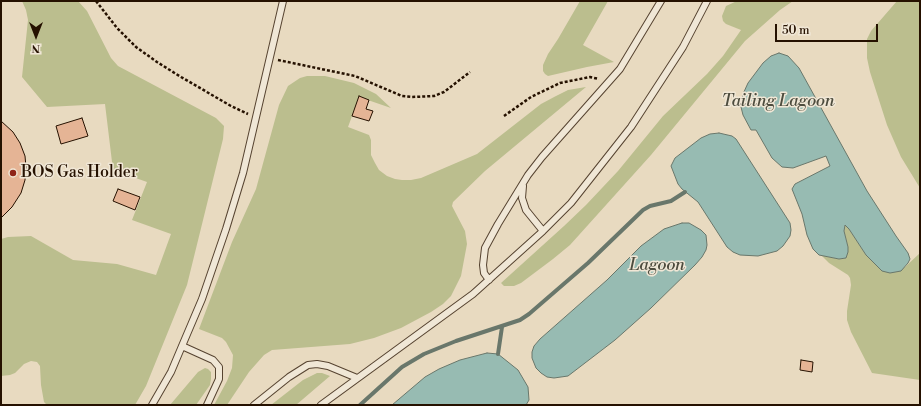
<!DOCTYPE html>
<html>
<head>
<meta charset="utf-8">
<style>
  body { margin:0 }
  #map { position:relative; width:921px; height:406px; overflow:hidden; background:#e8dac0; font-family:"Libre Bodoni",serif }
  canvas { display:block }
  .frame { position:absolute; inset:0; border:2px solid #251100; pointer-events:none }
  .north { position:absolute; left:16px; top:16px; width:40px; height:40px; -webkit-text-stroke:3px #f0e7d6; paint-order:stroke; rotate:180deg; font-size:11px; font-weight:700; line-height:16px; text-align:center; color:#251100 }
  .north::after { content:''; display:block; margin:auto; width:14px; height:18px; background:#251100; clip-path:polygon(50% 0,100% 100%,50% 72%,0 100%) }
  .scale { position:absolute; left:775px; top:24px; width:103px; height:18px; box-sizing:border-box; border:2px solid #251100; border-top:0; padding-left:5px; font-size:12px; line-height:14px; white-space:nowrap; color:#251100; -webkit-text-stroke:3px #f0e7d6; paint-order:stroke }
</style>
</head>
<body>
<div id="map">
<canvas width="921" height="406"></canvas>
<div class="frame"></div>
<div class="north">N</div>
<div class="scale">50 m</div>
</div>
<script>
const context = document.querySelector('canvas').getContext('2d');
context.lineJoin = 'round';
function paint(path, color) { context.fillStyle = color; context.fill(path, 'evenodd'); }
const poly = rows => new Path2D(rows.map(r => 'M' + r).join(''));
function strokePath(path, color, width, dash) { context.strokeStyle = color; context.lineWidth = width; context.lineCap = dash ? 'butt' : 'round'; context.setLineDash(dash || []); context.stroke(path); }
function write(font, color, halo, rows, align = 'center') {
  context.font = font + ' "Libre Bodoni",serif'; context.lineWidth = 3; context.setLineDash([]); context.textBaseline = 'middle'; context.strokeStyle = halo; context.fillStyle = color; for (const [text, x, y, turn = 0] of rows) {
    context.save(); context.translate(x, y); context.rotate((+turn || 0) * Math.PI / 180); context.textAlign = isNaN(turn) ? turn : align; if (halo) context.strokeText(text, 0, 0); context.fillText(text, 0, 0); context.restore();
  }
}
paint(poly([
  [22,1,78,1,87,11,111,58,118,66,216,118,224,126,223,139,187,285,146,386,135,405,47,405,44,402,41,385,40,366,37,362,31,361,24,364,15,373,10,375,1,376,1,239,8,237,31,236,73,260,117,264,156,275,171,234,132,220,147,182,113,170,105,104,47,107,22,77,28,20,26,10],
  [580,1,608,1,583,45,614,62,587,67,548,76,545,74,543,71,543,65,548,54,558,39],
  [737,1,793,1,780,10,745,41,651,155,570,245,553,259,521,283,514,286,504,286,501,283,564,226,586,205,618,171,663,116,707,74,723,56,741,30,726,24,723,21,722,16,726,6],
  [897,1,920,1,920,188,901,157,887,125,870,72,867,58,867,39,871,31],
  [307,76,325,76,354,83,376,94,391,108,359,97,348,127,369,135,371,140,371,155,375,163,379,170,387,176,395,179,402,180,411,180,421,178,477,154,541,104,556,96,568,90,586,87,485,171,453,202,452,206,465,231,467,244,461,276,451,296,443,304,431,312,401,328,374,338,350,344,272,350,264,355,249,372,227,405,214,405,227,381,232,368,233,355,226,342,222,338,199,329,232,242,256,189,279,105,288,86,300,78],
  [845,225,847,226,866,255,882,271,905,267,920,253,920,380,872,373,851,332,847,320,847,311,851,285,850,278,848,275,829,263,821,255,839,259,846,258,848,247,844,231],
  [205,368,208,369,211,372,211,379,210,385,196,405,170,405,198,372],
  [317,373,322,373,330,376,296,405,271,405,303,380]
]), '#bbbe8e');
const water = poly([
  [779,53,788,56,799,68,867,191,896,236,908,253,910,259,908,263,901,271,890,273,882,271,866,255,849,229,845,225,844,231,848,247,848,252,846,258,839,259,819,255,813,249,807,235,802,214,792,189,795,184,830,166,826,156,793,168,782,167,772,158,756,130,751,130,743,115,741,107,743,94,748,83,763,63,771,56,779,53],
  [719,133,732,136,736,139,790,223,791,230,790,236,783,246,777,251,758,256,740,255,733,252,727,247,698,202,682,189,678,184,671,166,675,158,701,138,710,134,719,133],
  [682,223,689,223,701,230,706,235,707,245,706,250,702,257,695,265,651,308,615,340,568,376,554,378,547,377,541,373,536,368,532,358,532,352,534,346,540,339,607,280,641,246,664,229,682,223],
  [487,353,498,354,518,370,528,387,529,400,526,405,392,405,425,377,439,369,460,360,487,353]
]);
paint(water, '#97bbb2');
strokePath(water, '#69776b', 1);
strokePath(poly([
  [498,354,502,327],
  [360,405,402,367,424,354,456,341,520,320,529,314,588,263,643,210,650,206,671,201,685,192]
]), '#69776b', 4);
const building = poly([
  [359,96,369,100,366,109,373,111,369,121,352,116,359,96],
  [82,118,88,136,61,144,56,126,82,118],
  [1,121,13,132,20,143,25,156,26,167,25,180,21,193,12,207,1,218,1,121],
  [118,189,140,197,135,210,113,201,118,189],
  [801,360,813,362,812,372,800,370,801,360]
]);
paint(building, '#e5b495');
strokePath(building, '#251100', 1);
const service = poly([
  [523,186,522,198,526,210,543,231],
  [489,280,484,273,483,265,485,248,498,224,528,175,542,157,620,69,661,1],
  [182,346,213,360,219,367,219,379,207,405],
  [152,405,171,372,182,346,202,299,226,229,243,173,283,1],
  [254,405,289,377,308,365,317,364,328,366,357,378],
  [321,405,473,294,543,231,571,203,631,127,683,47,707,1]
]);
strokePath(service, '#564330', 8);
strokePath(poly([
  [96,1,117,28,136,47,157,62,181,77,231,106,248,114],
  [278,60,355,76,402,96,412,97,434,96,444,92,470,72],
  [504,116,531,97,560,83,590,77,599,79]
]), '#251100', 2.5, [3, 2]);
strokePath(service, '#f0e7d6', 6);
for (const [x, y, r, color] of [
  [13,173,4,"#8f2418"]
]) { const dot = new Path2D(); dot.arc(x, y, r, 0, 2 * Math.PI); context.fillStyle = color; context.fill(dot); strokePath(dot, '#f0e7d6', 1.5); }
write('16px', '#251100', '#f0e7d6', [
  ["BOS Gas Holder",21,173]
], 'left');
write('italic 17px', '#4d4c3e', '#f0e7d6', [
  ["Tailing Lagoon",778,102],
  ["Lagoon",657,266]
]);
</script>
</body>
</html>
